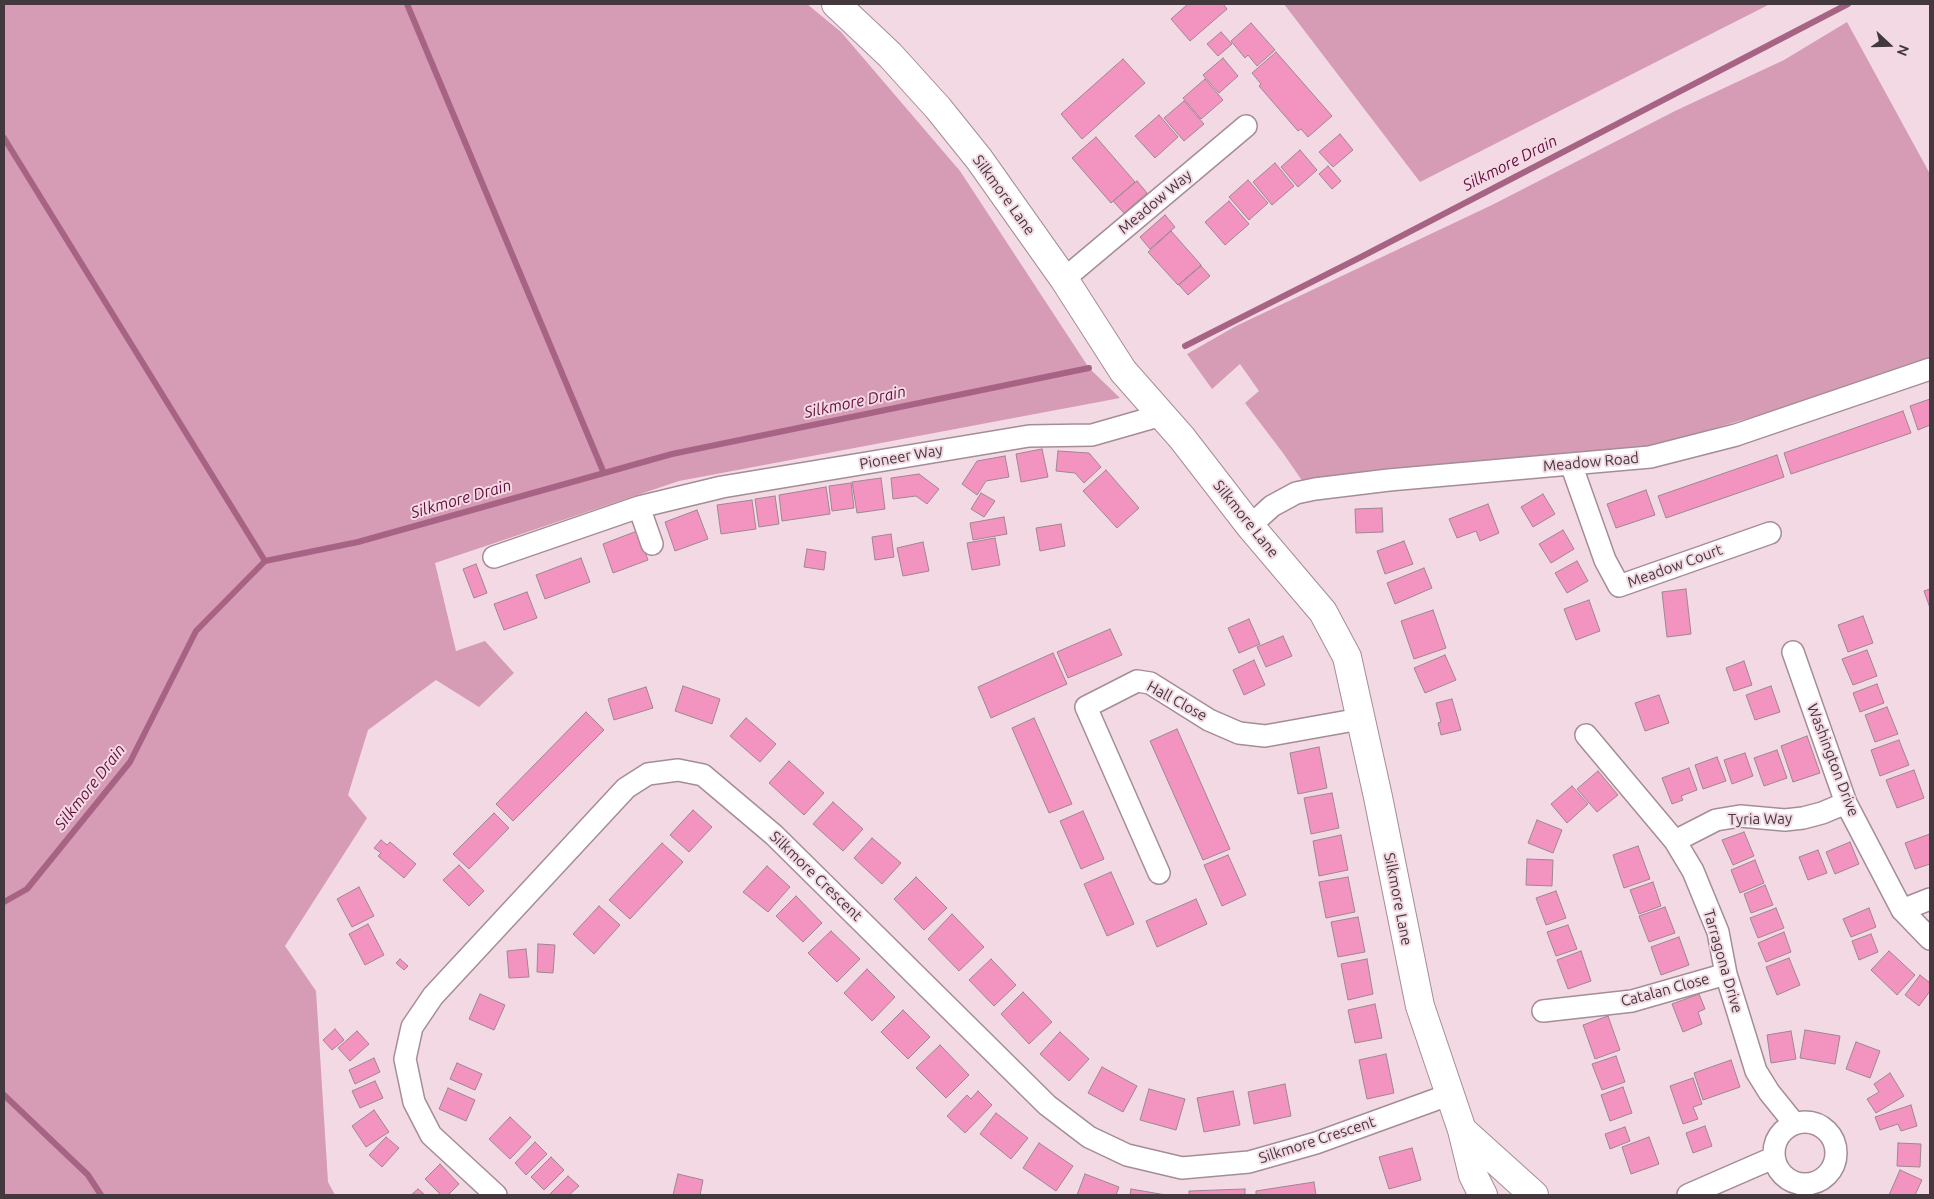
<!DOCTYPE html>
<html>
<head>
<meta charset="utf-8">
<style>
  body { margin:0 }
  #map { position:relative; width:1934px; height:1199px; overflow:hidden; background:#f3d9e3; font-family:Ubuntu,sans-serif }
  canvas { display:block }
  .frame { position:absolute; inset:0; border:5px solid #43383d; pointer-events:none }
  .north { position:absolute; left:1864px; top:20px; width:50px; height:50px; -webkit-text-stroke:4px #f3d9e3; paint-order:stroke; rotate:111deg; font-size:14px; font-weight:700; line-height:20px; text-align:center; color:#43383d }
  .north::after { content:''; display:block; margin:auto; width:18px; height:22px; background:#43383d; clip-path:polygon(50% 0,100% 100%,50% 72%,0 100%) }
</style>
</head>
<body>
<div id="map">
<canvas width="1934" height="1199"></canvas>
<div class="frame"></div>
<div class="north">N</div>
</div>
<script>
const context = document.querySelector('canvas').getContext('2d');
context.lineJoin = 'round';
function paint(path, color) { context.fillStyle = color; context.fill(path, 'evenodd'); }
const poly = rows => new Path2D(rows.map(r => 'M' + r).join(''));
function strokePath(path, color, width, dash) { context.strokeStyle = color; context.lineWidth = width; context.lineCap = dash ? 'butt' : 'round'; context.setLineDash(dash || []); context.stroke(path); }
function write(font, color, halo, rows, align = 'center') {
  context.font = font + ' Ubuntu,sans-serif'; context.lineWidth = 4; context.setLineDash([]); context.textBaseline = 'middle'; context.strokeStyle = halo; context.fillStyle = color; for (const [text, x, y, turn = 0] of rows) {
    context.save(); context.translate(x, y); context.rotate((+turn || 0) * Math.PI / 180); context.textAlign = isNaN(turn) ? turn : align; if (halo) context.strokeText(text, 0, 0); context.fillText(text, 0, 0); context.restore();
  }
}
paint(poly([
  [4,4,807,4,841,32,960,171,1089,368,1120,398,679,481,435,563,456,651,485,641,514,673,479,707,436,680,368,730,348,795,367,818,285,946,316,991,328,1182,335,1195,4,1195],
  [1284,4,1770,4,1420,182],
  [1847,22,1930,174,1930,359,1824,396,1647,448,1303,482,1283,453,1245,403,1259,391,1240,364,1212,389,1187,354,1236,326,1492,205,1675,111,1784,60]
]), '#d69bb5');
strokePath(poly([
  [407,4,603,471],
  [4,138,265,561],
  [1185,346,1361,257,1848,4],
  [4,902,27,889,130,762,196,631,265,561,358,542,672,454,1089,368],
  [4,1095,88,1175,101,1195]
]), '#a76383', 6);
const building = poly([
  [1188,4,1223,4,1227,9,1190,41,1171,19,1188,4],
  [1251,23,1275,50,1257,66,1248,55,1245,58,1231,41,1251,23],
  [1221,32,1232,44,1218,56,1207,44,1221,32],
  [1276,52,1332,116,1308,137,1301,129,1298,131,1259,86,1261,84,1252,73,1276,52],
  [1223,58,1238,76,1219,93,1203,75,1223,58],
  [1123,59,1145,83,1082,139,1061,114,1123,59],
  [1205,79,1223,100,1201,119,1183,98,1205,79],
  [1184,101,1204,124,1184,141,1164,118,1184,101],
  [1159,115,1178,137,1155,158,1135,136,1159,115],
  [1340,134,1353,150,1333,167,1319,152,1340,134],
  [1096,137,1135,182,1111,203,1072,158,1096,137],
  [1300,150,1317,170,1298,187,1281,167,1300,150],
  [1275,163,1294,186,1272,205,1253,182,1275,163],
  [1328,166,1341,181,1332,189,1319,174,1328,166],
  [1248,180,1268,203,1249,220,1229,197,1248,180],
  [1137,181,1147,193,1124,213,1113,201,1137,181],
  [1229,201,1249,224,1225,245,1205,222,1229,201],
  [1165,215,1175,227,1150,249,1140,237,1165,215],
  [1171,231,1201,265,1178,285,1148,252,1171,231],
  [1201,266,1210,276,1188,295,1179,285,1201,266],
  [1930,399,1930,425,1918,430,1910,406,1930,399],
  [1903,411,1911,433,1791,474,1784,453,1903,411],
  [1042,449,1048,477,1021,482,1016,454,1042,449],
  [1058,451,1089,453,1101,467,1084,483,1075,473,1056,471,1058,451],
  [1777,455,1784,477,1666,518,1658,496,1777,455],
  [1005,456,1009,477,986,481,977,495,962,484,977,461,1005,456],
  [1106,470,1139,508,1117,528,1083,491,1106,470],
  [919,474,939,489,927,504,916,496,893,499,891,478,919,474],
  [881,478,885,509,857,513,852,482,881,478],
  [851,483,854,508,832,511,829,486,851,483],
  [826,487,830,514,782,521,779,495,826,487],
  [1646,490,1655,515,1616,528,1607,504,1646,490],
  [981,493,995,501,984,517,971,509,981,493],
  [1543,494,1555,514,1533,527,1521,507,1543,494],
  [775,496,779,524,759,527,755,499,775,496],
  [752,500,756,529,721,534,717,505,752,500],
  [1488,504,1499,533,1480,541,1476,531,1457,538,1449,519,1488,504],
  [1382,508,1383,532,1356,533,1355,509,1382,508],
  [697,510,708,539,675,551,665,522,697,510],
  [1004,517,1007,534,973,540,970,523,1004,517],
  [1061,524,1065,546,1040,551,1036,528,1061,524],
  [1563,530,1574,549,1551,563,1539,544,1563,530],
  [637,531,648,560,613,573,603,544,637,531],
  [891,534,894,557,875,560,872,537,891,534],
  [995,538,1000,565,972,570,967,543,995,538],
  [1404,541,1413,564,1385,574,1377,551,1404,541],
  [923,542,929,571,903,576,897,548,923,542],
  [807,549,826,552,824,570,804,567,807,549],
  [581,558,590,582,545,599,536,575,581,558],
  [1577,561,1588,581,1567,593,1555,573,1577,561],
  [476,564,487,593,474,598,463,569,476,564],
  [1424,568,1432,588,1395,604,1387,583,1424,568],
  [1686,589,1691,634,1667,637,1662,592,1686,589],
  [1930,589,1930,608,1924,591,1930,589],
  [527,592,537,618,504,630,494,604,527,592],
  [1589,600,1600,631,1576,640,1564,609,1589,600],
  [1433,610,1446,648,1414,659,1401,621,1433,610],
  [1863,616,1873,643,1848,652,1838,625,1863,616],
  [1249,619,1260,644,1239,653,1228,628,1249,619],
  [1110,629,1122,655,1068,678,1057,652,1110,629],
  [1283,636,1292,656,1266,667,1257,647,1283,636],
  [1867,650,1877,676,1853,685,1842,659,1867,650],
  [1053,653,1067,684,991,718,978,687,1053,653],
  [1445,655,1456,680,1425,693,1414,668,1445,655],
  [1254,660,1265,685,1244,695,1233,670,1254,660],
  [1744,661,1752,685,1734,691,1726,668,1744,661],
  [1877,684,1884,703,1860,712,1853,693,1877,684],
  [683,686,720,699,712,724,675,711,683,686],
  [1771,686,1780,712,1755,720,1746,695,1771,686],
  [646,687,653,708,614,720,608,699,646,687],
  [1659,695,1669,723,1645,731,1635,703,1659,695],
  [1452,699,1461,730,1441,735,1438,723,1441,722,1436,703,1452,699],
  [1887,707,1898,734,1875,742,1865,715,1887,707],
  [586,712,604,730,513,821,496,804,586,712],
  [746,718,776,744,760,762,730,736,746,718],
  [1034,718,1072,804,1049,813,1012,728,1034,718],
  [1177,729,1230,849,1203,860,1150,741,1177,729],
  [1807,736,1820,773,1793,782,1781,746,1807,736],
  [1899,740,1909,765,1880,776,1871,750,1899,740],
  [1319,747,1327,788,1298,794,1290,753,1319,747],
  [1777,750,1787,778,1764,786,1754,758,1777,750],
  [1745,753,1753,776,1732,784,1724,760,1745,753],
  [1717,757,1726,781,1703,789,1695,765,1717,757],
  [789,761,824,793,804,815,769,783,789,761],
  [1689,768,1697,790,1681,796,1683,800,1672,804,1662,778,1689,768],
  [1914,770,1924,798,1897,808,1886,780,1914,770],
  [1598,771,1618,795,1597,812,1577,789,1598,771],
  [1572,786,1588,804,1567,823,1551,804,1572,786],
  [1332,793,1339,828,1311,834,1304,798,1332,793],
  [833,802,863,829,843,851,813,824,833,802],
  [693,810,712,827,689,852,670,835,693,810],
  [1083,811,1104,859,1081,869,1060,821,1083,811],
  [494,813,509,828,469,869,453,854,494,813],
  [1537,820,1562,830,1553,853,1528,843,1537,820],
  [1744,832,1754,856,1733,865,1722,840,1744,832],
  [1930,834,1930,864,1915,869,1905,843,1930,834],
  [1341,835,1348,870,1319,876,1313,841,1341,835],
  [872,838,901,863,882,884,854,858,872,838],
  [381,840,387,845,390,842,416,864,404,878,378,856,381,853,374,848,381,840],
  [1850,842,1859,864,1835,874,1826,852,1850,842],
  [662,843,683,862,630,919,609,900,662,843],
  [1638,846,1650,879,1624,888,1613,855,1638,846],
  [1818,850,1827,873,1808,880,1799,857,1818,850],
  [1228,855,1246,895,1222,906,1204,865,1228,855],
  [1527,859,1553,860,1552,886,1526,885,1527,859],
  [1755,860,1764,883,1740,893,1731,870,1755,860],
  [459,865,484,891,469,906,443,880,459,865],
  [767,866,790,887,768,912,743,892,767,866],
  [1111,872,1134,924,1107,936,1084,884,1111,872],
  [916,877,947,908,924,930,894,899,916,877],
  [1348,877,1355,912,1326,918,1319,882,1348,877],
  [1653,882,1661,906,1639,914,1630,890,1653,882],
  [1765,885,1773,905,1751,913,1744,894,1765,885],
  [359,887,374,916,352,927,337,899,359,887],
  [1556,891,1566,918,1546,925,1536,898,1556,891],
  [796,896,822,923,803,942,776,916,796,896],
  [1196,899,1207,924,1157,947,1146,921,1196,899],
  [599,906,620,925,594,954,573,934,599,906],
  [1665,907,1675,933,1649,942,1639,916,1665,907],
  [1776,908,1784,928,1758,938,1750,918,1776,908],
  [1869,908,1876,927,1851,937,1843,919,1869,908],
  [952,914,984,947,959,971,928,939,952,914],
  [1358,917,1365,952,1338,957,1331,922,1358,917],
  [368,924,384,955,365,965,349,934,368,924],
  [1568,925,1577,949,1556,956,1547,932,1568,925],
  [831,931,860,959,837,982,808,953,831,931],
  [1784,932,1791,952,1766,962,1758,943,1784,932],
  [1871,934,1878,952,1859,960,1852,941,1871,934],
  [1679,937,1689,965,1661,975,1651,947,1679,937],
  [538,944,555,945,553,973,537,972,538,944],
  [526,949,529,977,509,978,507,951,526,949],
  [1581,951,1591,981,1568,989,1557,960,1581,951],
  [1889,951,1915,975,1897,995,1871,970,1889,951],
  [1789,958,1800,985,1777,995,1766,967,1789,958],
  [400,959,408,966,404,970,396,963,400,959],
  [991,959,1016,985,994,1006,969,980,991,959],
  [1367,959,1373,994,1348,1000,1341,964,1367,959],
  [867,969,895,997,872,1021,844,993,867,969],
  [1920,975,1930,983,1930,991,1919,1006,1905,995,1920,975],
  [1023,992,1052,1022,1029,1044,1001,1014,1023,992],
  [480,994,505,1005,494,1030,469,1019,480,994],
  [1699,994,1705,1009,1698,1012,1702,1024,1683,1032,1672,1004,1699,994],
  [1375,1004,1382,1038,1355,1043,1348,1010,1375,1004],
  [903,1010,930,1037,908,1059,881,1032,903,1010],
  [1608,1016,1620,1050,1595,1059,1583,1025,1608,1016],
  [335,1029,344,1040,332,1050,323,1040,335,1029],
  [1805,1030,1840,1036,1835,1064,1800,1058,1805,1030],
  [357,1031,369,1044,350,1061,338,1048,357,1031],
  [1791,1031,1796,1059,1771,1063,1767,1035,1791,1031],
  [1060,1032,1089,1059,1069,1081,1040,1054,1060,1032],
  [1856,1042,1880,1051,1870,1078,1846,1069,1856,1042],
  [940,1045,969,1075,946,1098,916,1068,940,1045],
  [1386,1054,1394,1093,1367,1099,1359,1060,1386,1054],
  [1616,1056,1625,1082,1602,1090,1592,1064,1616,1056],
  [374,1058,380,1072,355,1084,349,1070,374,1058],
  [1731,1060,1740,1087,1703,1100,1694,1073,1731,1060],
  [457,1063,482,1074,475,1090,450,1079,457,1063],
  [1102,1067,1137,1086,1123,1112,1088,1093,1102,1067],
  [1890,1073,1904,1096,1876,1113,1867,1099,1879,1092,1874,1084,1890,1073],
  [1693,1078,1702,1104,1693,1107,1698,1119,1683,1124,1670,1086,1693,1078],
  [375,1081,383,1098,360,1108,352,1091,375,1081],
  [1285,1084,1291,1116,1254,1124,1248,1092,1285,1084],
  [1623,1087,1632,1113,1610,1121,1601,1095,1623,1087],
  [448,1088,475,1100,466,1121,439,1109,448,1088],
  [1149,1089,1185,1099,1176,1130,1140,1120,1149,1089],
  [978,1091,992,1105,965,1133,947,1116,967,1095,971,1099,978,1091],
  [1233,1091,1240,1125,1204,1132,1197,1098,1233,1091],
  [1911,1105,1917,1126,1901,1131,1898,1124,1880,1130,1875,1117,1911,1105],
  [374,1110,389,1132,366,1147,352,1126,374,1110],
  [996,1113,1028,1138,1011,1159,980,1134,996,1113],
  [510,1117,531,1137,510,1159,489,1139,510,1117],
  [1705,1126,1712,1146,1693,1153,1686,1133,1705,1126],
  [1625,1127,1630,1141,1610,1149,1605,1134,1625,1127],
  [386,1137,399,1148,382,1167,369,1155,386,1137],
  [1649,1137,1659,1164,1631,1174,1622,1147,1649,1137],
  [535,1142,547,1154,526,1175,515,1163,535,1142],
  [1039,1143,1073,1166,1056,1191,1023,1168,1039,1143],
  [1898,1143,1921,1144,1920,1167,1897,1166,1898,1143],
  [1412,1148,1421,1180,1389,1189,1379,1157,1412,1148],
  [551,1157,564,1170,544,1190,531,1177,551,1157],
  [440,1164,459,1184,448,1195,441,1195,425,1179,440,1164],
  [1900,1170,1922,1180,1915,1195,1889,1195,1900,1170],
  [678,1174,703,1180,700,1195,673,1195,678,1174],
  [1085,1174,1119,1187,1116,1195,1077,1195,1085,1174],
  [568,1176,579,1186,569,1195,549,1195,568,1176],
  [1314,1182,1316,1195,1256,1195,1256,1191,1314,1182],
  [418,1189,425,1195,411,1195,418,1189],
  [1131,1189,1166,1195,1130,1195,1131,1189],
  [1245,1189,1245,1195,1189,1195,1189,1191,1245,1189]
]);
paint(building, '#f394c0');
strokePath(building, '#9e8690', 1);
const minor = poly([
  [1064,279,1246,126],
  [1571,464,1605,560,1619,586,1770,533],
  [639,507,652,544],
  [1250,526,1272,506,1296,493,1315,489,1389,480,1650,457,1736,435,1930,369],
  [494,557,639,507,722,487,1029,436,1092,435,1162,415],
  [1793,652,1846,803,1902,910,1930,939],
  [1586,735,1675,841,1693,871,1718,932,1726,974,1756,1071,1769,1092,1794,1123],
  [1675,841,1716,820,1740,816,1785,820,1803,818,1822,813,1846,803],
  [1159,873,1086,707,1137,681,1150,683,1209,720,1239,733,1265,736,1360,719],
  [1902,910,1930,899],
  [1543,1011,1632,1001,1726,974],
  '1774 1153a31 31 0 1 1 62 0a31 31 0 1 1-62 0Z',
  [496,1195,431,1135,414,1102,405,1059,412,1027,433,996,626,788,648,774,678,770,703,775,774,835,1047,1105,1089,1137,1127,1155,1182,1168,1249,1162,1316,1143,1451,1094],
  [1688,1195,1773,1158]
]);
const tertiary = poly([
  [836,4,890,55,938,108,979,159,1064,279,1123,371,1182,438,1250,526,1323,612,1347,657,1378,797,1420,1006,1462,1130,1473,1175,1483,1195],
  [1462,1130,1534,1195]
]);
strokePath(minor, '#a58d97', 24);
strokePath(tertiary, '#a58d97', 30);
strokePath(minor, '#fff', 21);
strokePath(tertiary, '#fff', 28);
write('15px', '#43383d', '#f3d9e3', [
  ["Silkmore Lane",1004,195,54],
  ["Meadow Way",1155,202,-40],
  ["Pioneer Way",901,457,-10],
  ["Meadow Road",1591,462,-5],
  ["Silkmore Lane",1246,519,51],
  ["Meadow Court",1675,566,-20],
  ["Hall Close",1177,701,29],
  ["Washington Drive",1833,760,69],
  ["Tyria Way",1760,819,-1],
  ["Silkmore Crescent",816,876,44],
  ["Silkmore Lane",1398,899,79],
  ["Tarragona Drive",1723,961,74],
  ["Catalan Close",1665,990,-15],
  ["Silkmore Crescent",1317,1140,-18]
]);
write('italic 16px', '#620e3e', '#f3d9e3', [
  ["Silkmore Drain",1510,163,-27],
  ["Silkmore Drain",855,402,-12],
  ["Silkmore Drain",461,499,-16],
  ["Silkmore Drain",90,787,-52]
]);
</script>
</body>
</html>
